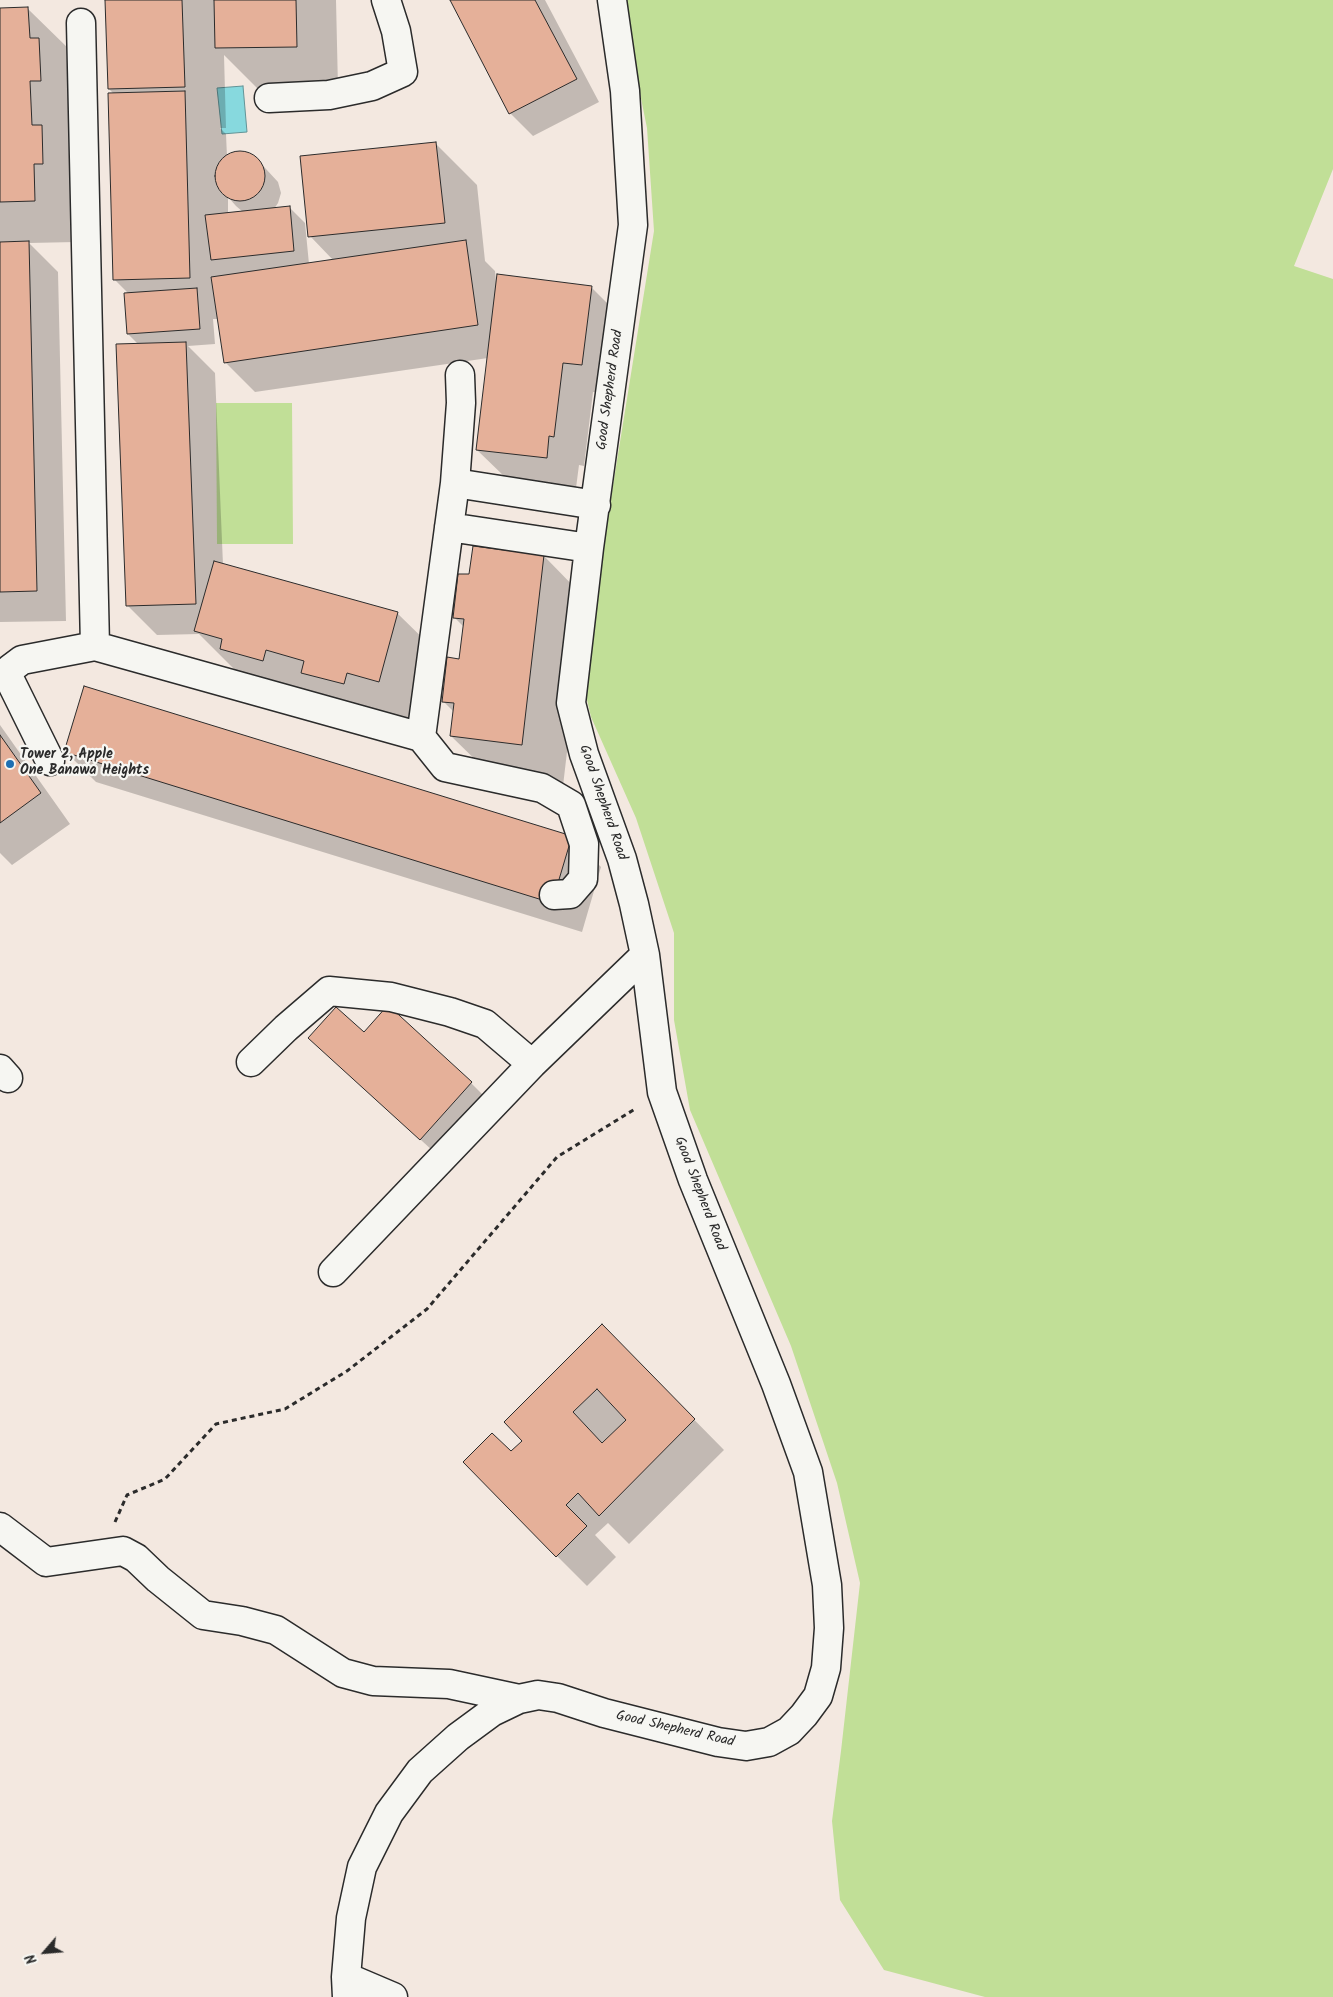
<!DOCTYPE html>
<html>
<head>
<meta charset="utf-8">
<style>
  body { margin:0 }
  #map { position:relative; width:1333px; height:1997px; overflow:hidden; background:#f3e8e0; font-family:Kalam,sans-serif }
  canvas { display:block }
  .north { position:absolute; left:20px; top:1927px; width:50px; height:50px; -webkit-text-stroke:4px #f6f6f2; paint-order:stroke; rotate:243deg; font-size:14px; font-weight:700; line-height:20px; text-align:center; color:#2b2b2b }
  .north::after { content:''; display:block; margin:auto; width:18px; height:22px; background:#2b2b2b; clip-path:polygon(50% 0,100% 100%,50% 72%,0 100%) }
</style>
</head>
<body>
<div id="map">
<canvas width="1333" height="1997"></canvas>
<div class="north">N</div>
</div>
<script>
const context = document.querySelector('canvas').getContext('2d');
context.lineJoin = 'round';
function paint(path, color) { context.fillStyle = color; context.fill(path, 'evenodd'); }
const poly = rows => new Path2D(rows.map(r => 'M' + r).join(''));
function strokePath(path, color, width, dash) { context.strokeStyle = color; context.lineWidth = width; context.lineCap = dash ? 'butt' : 'round'; context.setLineDash(dash || []); context.stroke(path); }
function write(font, color, halo, rows, align = 'center') {
  context.font = font + ' Kalam,sans-serif'; context.lineWidth = 4.5; context.setLineDash([]); context.textBaseline = 'middle'; context.strokeStyle = halo; context.fillStyle = color; for (const [text, x, y, turn = 0] of rows) {
    context.save(); context.translate(x, y); context.rotate((+turn || 0) * Math.PI / 180); context.textAlign = isNaN(turn) ? turn : align; if (halo) context.strokeText(text, 0, 0); context.fillText(text, 0, 0); context.restore();
  }
}
paint(poly([
  [621,0,1333,0,1333,169,1294,266,1333,279,1333,1997,985,1997,884,1970,840,1900,832,1821,841,1751,860,1583,837,1483,791,1346,690,1110,674,1020,674,933,636,818,591,717,582,678,654,231,647,128],
  [216,403,292,403,293,544,217,544]
]), '#c1df97');
const water = poly([
  [243,86,247,132,222,134,217,88,243,86]
]);
paint(water, '#87d9de');
strokePath(water, '#629396', 1);
paint(poly([
  [106,0,336,0,338,88,258,89,224,55,226,128,220,128,226,134,227,157,232,153,244,152,255,157,278,182,281,193,278,203,274,209,289,207,305,223,309,264,334,261,310,236,436,144,477,185,485,261,495,271,496,281,591,287,621,317,612,394,593,392,584,466,579,465,576,488,507,479,477,450,488,358,255,392,225,362,218,319,213,319,215,344,188,346,215,373,223,565,397,613,439,654,421,722,237,672,199,634,157,635,127,605,139,345,128,334,129,294,114,279,115,95,109,89],
  [228,197,236,206,243,212,228,214],
  [451,0,545,0,599,102,533,136,510,113],
  [0,9,28,9,70,50,76,242,29,243,58,272,66,621,0,622],
  [474,548,544,556,585,598,563,786,493,777,451,736,454,712,443,701,460,660,464,627,455,618,470,576],
  [0,725,70,824,12,865,0,853],
  [66,752,571,837,601,867,582,932,96,782],
  [364,1034,471,1083,494,1106,444,1161,333,1060],
  [602,1326,724,1450,629,1544,608,1523,595,1535,616,1557,587,1586,557,1556,511,1453,524,1441]
]), '#0003');
const building = poly([
  [105,0,182,0,185,87,108,89,105,0],
  [214,0,296,0,297,47,215,48,214,0],
  [450,0,535,0,577,79,509,114,450,0],
  [28,7,30,38,39,38,41,81,30,81,32,125,42,125,43,164,34,164,35,201,0,202,0,8,28,7],
  [185,91,190,278,113,280,108,93,185,91],
  [436,142,445,223,308,237,300,156,436,142],
  '215 176a25 25 0 1 1 50 0a25 25 0 1 1-50 0Z',
  [290,206,294,251,211,260,205,215,290,206],
  [466,240,478,325,224,363,211,277,466,240],
  [29,241,37,591,0,592,0,242,29,241],
  [497,274,592,286,582,365,563,363,554,437,549,436,547,458,476,450,497,274],
  [197,288,200,329,127,334,124,293,197,288],
  [186,342,196,604,126,606,116,344,186,342],
  [473,546,544,555,522,745,450,736,454,703,442,702,447,657,459,659,464,619,453,618,458,574,469,574,473,546],
  [214,561,398,612,379,682,347,673,344,684,301,673,304,661,266,650,263,661,220,649,222,639,194,631,214,561],
  [84,686,572,836,552,903,64,752,84,686],
  [0,735,41,793,0,823,0,735],
  [388,1005,472,1082,420,1140,308,1038,336,1007,364,1032,388,1005],
  [602,1324,695,1419,599,1516,578,1493,566,1505,587,1526,556,1557,463,1462,492,1433,511,1451,522,1441,504,1422,602,1324],
  [597,1389,626,1420,602,1443,573,1412,597,1389]
]);
paint(building, '#e5b099');
strokePath(building, '#2b2b2b', 1);
const minor = poly([
  [81,23,95,646],
  [269,98,329,95,372,86,403,72,396,31,386,0],
  [455,483,596,505],
  [449,527,589,548],
  [421,737,455,483,461,403,460,375],
  [50,761,8,676,10,669,22,660,95,646,421,737,445,767,542,788,571,805,584,844,583,879,570,894,554,895],
  [251,1062,286,1028,329,991,391,997,450,1012,485,1024,532,1064],
  [0,1069,8,1078],
  [333,1272,532,1064,645,955],
  [0,1527,46,1562,123,1551,136,1558,158,1579,203,1615,242,1621,276,1630,343,1673,373,1681,449,1684,519,1699],
  [346,1977,393,1997],
  [347,1997,346,1977,351,1918,362,1867,389,1813,420,1771,458,1737,492,1712,519,1699,538,1695,558,1698,604,1713,718,1742,746,1746,769,1742,789,1731,804,1715,818,1696,826,1668,829,1628,827,1585,808,1472,776,1384,693,1180,662,1092,645,955,634,904,622,859,584,754,571,703,589,548,633,225,625,91,612,0]
]);
strokePath(minor, '#2b2b2b', 31);
strokePath(poly([
  [115,1522,127,1495,165,1479,216,1424,285,1409,347,1371,427,1309,557,1157,635,1109]
]), '#2b2b2b', 3, [5, 4]);
strokePath(minor, '#f6f6f2', 28);
for (const [x, y, r, color] of [
  [10,764,5,"#1f6fb2"]
]) { const dot = new Path2D(); dot.arc(x, y, r, 0, 2 * Math.PI); context.fillStyle = color; context.fill(dot); strokePath(dot, '#f6f6f2', 2); }
write('14px', '#2b2b2b', '#f6f6f2', [
  ["Good Shepherd Road",611,390,-82],
  ["Good Shepherd Road",602,803,71],
  ["Good Shepherd Road",699,1194,69],
  ["Good Shepherd Road",675,1730,13]
]);
write('bold 14px', '#2b2b2b', '#f6f6f2', [
  ["Tower 2, Apple",20,756],
  ["One Banawa Heights",20,772]
], 'left');
</script>
</body>
</html>
